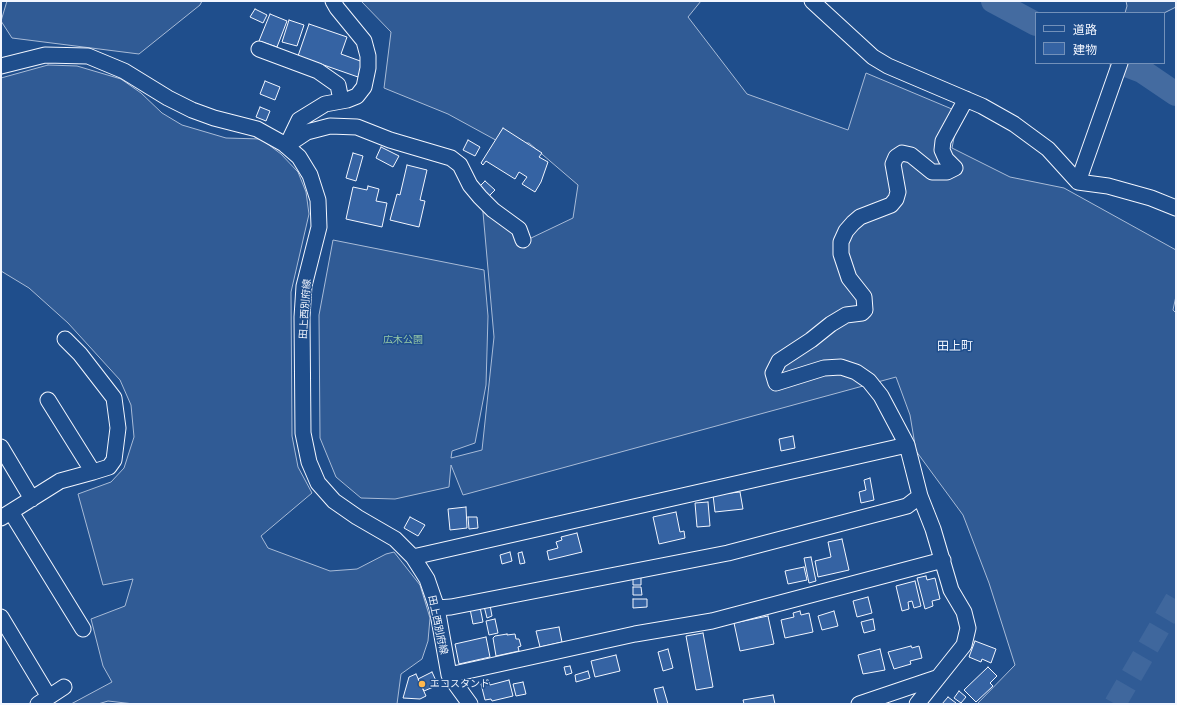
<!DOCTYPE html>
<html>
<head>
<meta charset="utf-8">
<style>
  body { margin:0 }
  #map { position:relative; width:1177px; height:705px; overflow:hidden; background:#1f4e8c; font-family:Commissioner,"Noto Sans JP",sans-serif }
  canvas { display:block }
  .frame { position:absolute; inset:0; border:2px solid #f2f6ff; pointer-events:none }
  .legend { position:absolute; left:1035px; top:12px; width:130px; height:52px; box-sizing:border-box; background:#1f4e8c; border:1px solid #7391ba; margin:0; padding:5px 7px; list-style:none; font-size:12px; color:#f2f6ff }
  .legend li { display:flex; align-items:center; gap:8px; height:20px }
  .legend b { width:20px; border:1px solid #7391ba }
</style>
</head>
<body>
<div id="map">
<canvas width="1177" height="705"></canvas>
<div class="frame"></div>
<ul class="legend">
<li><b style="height:5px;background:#1f4e8c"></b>道路</li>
<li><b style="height:11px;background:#3563a3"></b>建物</li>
</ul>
</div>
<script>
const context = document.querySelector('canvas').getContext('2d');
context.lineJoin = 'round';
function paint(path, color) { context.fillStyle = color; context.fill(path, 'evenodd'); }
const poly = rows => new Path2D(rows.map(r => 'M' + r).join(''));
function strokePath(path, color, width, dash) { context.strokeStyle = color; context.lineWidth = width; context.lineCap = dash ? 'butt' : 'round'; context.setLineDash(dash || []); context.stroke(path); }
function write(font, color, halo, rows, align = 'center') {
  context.font = font + ' Commissioner,"Noto Sans JP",sans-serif'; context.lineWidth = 3; context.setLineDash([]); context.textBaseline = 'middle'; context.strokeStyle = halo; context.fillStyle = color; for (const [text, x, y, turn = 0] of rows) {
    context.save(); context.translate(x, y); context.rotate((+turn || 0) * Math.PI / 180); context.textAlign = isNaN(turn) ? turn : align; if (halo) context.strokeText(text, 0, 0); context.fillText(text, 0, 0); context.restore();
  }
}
const built = poly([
  [7,1,202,1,200,5,139,54,12,38,1,21,7,1],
  [361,1,701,1,688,17,747,94,848,130,866,73,959,112,952,148,1010,177,1064,188,1176,250,1176,296,1173,310,1176,313,1176,704,977,704,1015,665,989,583,963,515,916,451,910,415,896,377,463,495,451,465,449,487,395,499,361,498,336,477,320,438,319,315,333,240,484,270,488,316,486,385,475,443,452,451,451,458,482,450,494,337,482,201,529,239,573,218,578,185,529,143,503,144,448,114,384,88,391,32,361,1],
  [1126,1,1176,1,1176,7,1164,13,1125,13,1127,6,1126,1],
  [48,65,77,66,121,79,141,93,162,113,182,125,226,138,261,139,281,154,298,172,306,192,309,214,291,292,292,436,298,467,312,493,261,536,268,548,330,571,357,569,386,554,394,552,420,585,430,618,428,641,422,659,401,674,397,704,134,704,108,701,98,704,71,704,112,682,103,666,91,619,125,606,133,579,103,585,78,494,111,482,124,468,134,437,131,405,120,380,68,323,29,288,1,271,1,78,48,65]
]);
paint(built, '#305b95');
strokePath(built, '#a8bbd7', 1);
strokePath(poly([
  [993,1,1036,24],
  [1121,63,1142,71,1176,94]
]), '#446ba0', 24);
const building = poly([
  [255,9,267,15,263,23,250,17,255,9],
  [270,14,287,21,277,47,259,41,270,14],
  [289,20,304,25,297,46,282,42,289,20],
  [309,24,347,37,341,54,363,62,358,77,298,56,309,24],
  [265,81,280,87,275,100,260,94,265,81],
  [260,107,270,111,266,121,256,117,260,107],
  [503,128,542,153,539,157,548,162,541,182,535,192,522,184,527,177,519,172,515,179,486,161,483,165,481,163,503,128],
  [468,140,480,147,475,156,463,150,468,140],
  [381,147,399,156,393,167,376,158,381,147],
  [353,153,363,156,356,181,346,178,353,153],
  [407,165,427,170,420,200,425,201,419,227,390,220,397,194,400,195,407,165],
  [485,181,495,190,489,196,480,186,485,181],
  [368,186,379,189,376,201,387,203,382,227,346,219,353,187,367,190,368,186],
  [793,436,795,448,781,451,779,439,793,436],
  [870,478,874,500,861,503,859,492,866,490,864,480,870,478],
  [740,492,743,509,715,512,713,495,740,492],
  [708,502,710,526,697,527,695,503,708,502],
  [466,507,467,528,450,530,448,509,466,507],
  [676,512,680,532,684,531,685,538,659,544,653,517,676,512],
  [410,517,425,525,418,536,404,528,410,517],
  [468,517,477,517,478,528,469,529,468,517],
  [577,533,582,552,549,560,547,551,558,548,556,542,562,540,561,537,577,533],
  [842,539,849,570,818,577,815,561,831,557,828,542,842,539],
  [510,552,512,561,502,564,500,555,510,552],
  [522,552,525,563,520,564,518,553,522,552],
  [811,557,816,581,809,583,804,558,811,557],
  [804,567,807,580,788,584,785,571,804,567],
  [633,575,641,575,641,585,633,585,633,575],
  [926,576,927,580,935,578,940,599,932,601,933,606,925,609,917,578,926,576],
  [915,581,921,606,914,608,912,601,908,602,909,609,902,611,896,586,915,581],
  [633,587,641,587,642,595,633,595,633,587],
  [868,597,872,613,857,617,853,601,868,597],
  [633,599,647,599,647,607,633,608,633,599],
  [490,605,492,616,487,618,484,606,490,605],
  [480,607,483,622,473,624,470,609,480,607],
  [800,611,801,615,809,613,813,632,785,638,781,620,794,617,793,613,800,611],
  [834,611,838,626,822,630,818,616,834,611],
  [768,616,774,644,740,651,734,623,768,616],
  [495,619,498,633,489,635,486,621,495,619],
  [873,619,875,630,864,633,861,622,873,619],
  [559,627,562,642,540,647,536,631,559,627],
  [703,633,713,687,696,690,686,636,703,633],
  [507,634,507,635,515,634,516,639,519,639,521,646,518,647,519,651,496,656,493,638,495,636,507,634],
  [486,637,490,657,459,664,455,644,486,637],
  [975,641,996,649,991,663,982,659,981,662,969,657,975,641],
  [911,646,912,648,919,646,922,658,910,661,911,664,894,669,888,652,911,646],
  [668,649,673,668,663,671,658,652,668,649],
  [880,649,885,670,863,674,858,655,880,649],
  [616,655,620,671,595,677,591,661,616,655],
  [570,666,572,673,566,675,564,667,570,666],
  [988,667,997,676,990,683,993,686,976,702,964,690,988,667],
  [588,671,590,678,576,682,575,675,588,671],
  [432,672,438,685,424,691,418,679,432,672],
  [416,674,426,696,420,699,403,698,409,677,416,674],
  [509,680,513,696,492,701,491,699,485,700,481,684,489,682,490,685,509,680],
  [523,682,526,694,516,696,513,684,523,682],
  [663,687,668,704,658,704,654,689,663,687],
  [959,691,966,697,961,703,954,698,959,691],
  [773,695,775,704,742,704,744,704,743,700,773,695],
  [948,697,956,703,956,704,942,704,948,697]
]);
paint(building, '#3563a3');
strokePath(building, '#f2f6ff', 1);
strokePath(poly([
  [1115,704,1176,599]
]), '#3f679d', 22, [22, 11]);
const minor = poly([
  [812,1,873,57,888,66,982,106,1014,124,1048,149,1078,182,1108,186,1151,198,1176,208],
  [259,49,318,71,338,85,341,100],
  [1,66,45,55,88,56,124,71,168,98,192,110,214,118,257,129,284,144,299,157,310,175,318,200,319,227,304,286,302,317,303,433,309,462,318,483,334,501,357,517,395,539,413,557,427,579,437,608,449,675,470,704],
  [287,145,299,120,325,104,347,100,357,96,364,87,368,68,368,56,364,41,337,8,333,1],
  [286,146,307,132,330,126,357,127,390,140,451,158,460,165,470,185,480,197,493,210,519,229,523,240],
  [1078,182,1120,63],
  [65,339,80,354,114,398,118,428,114,460,109,467,93,472],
  [1,447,32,499],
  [920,496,907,445,881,396,869,381,856,372,841,367,824,368,776,383,773,373,779,361,811,340,831,324,846,315,862,313,865,310,864,297,849,278,841,254,841,242,846,231,853,223,860,217,891,205,896,199,898,192,893,164,896,157,902,153,911,155,932,172,947,172,955,168,946,159,942,150,943,141,966,99],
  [11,512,83,629],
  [1,518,60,481,93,472,48,400],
  [413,557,907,445],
  [437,608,451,607,728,553,907,506,920,496,933,529,951,590,964,612,968,628,964,645,917,704],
  [1,617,49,697],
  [449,675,635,634,712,621,943,560],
  [38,704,64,687],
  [859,704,936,678]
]);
strokePath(minor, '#f2f6ff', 17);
strokePath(minor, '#1f4e8c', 15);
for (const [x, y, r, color] of [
  [422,684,4,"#ffb74d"]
]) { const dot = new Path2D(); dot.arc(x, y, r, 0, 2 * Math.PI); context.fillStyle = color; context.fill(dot); strokePath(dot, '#1f4e8c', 1.5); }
write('10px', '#f2f6ff', '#1f4e8c', [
  ["田上西別府線",305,309,-86],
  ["田上西別府線",438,625,78]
]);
write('10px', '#97c8a6', '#1f4e8c', [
  ["広木公園",403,340]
]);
write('10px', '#f2f6ff', '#1f4e8c', [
  ["エコスタンド",430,684]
], 'left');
write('12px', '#f2f6ff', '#1f4e8c', [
  ["田上町",955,346]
]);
</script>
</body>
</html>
